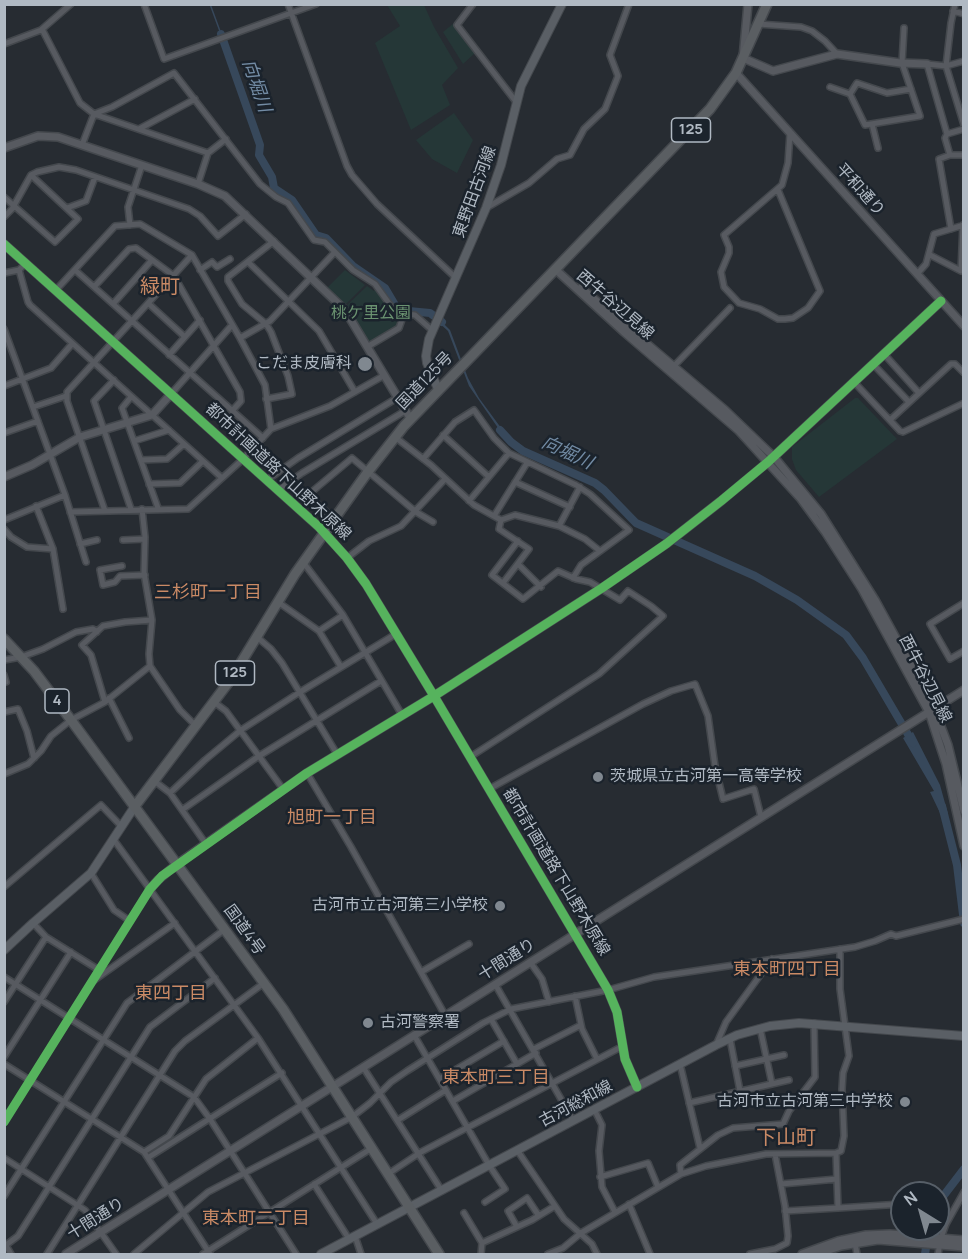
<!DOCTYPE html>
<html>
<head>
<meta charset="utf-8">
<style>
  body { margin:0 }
  #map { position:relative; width:968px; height:1259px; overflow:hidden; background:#272c32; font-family:Manrope,sans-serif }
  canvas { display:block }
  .frame { position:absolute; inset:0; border:6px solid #b0b9c3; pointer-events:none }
  .north { position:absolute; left:890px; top:1181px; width:60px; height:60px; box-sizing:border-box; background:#1b232c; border:2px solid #575f68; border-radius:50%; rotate:323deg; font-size:16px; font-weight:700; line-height:24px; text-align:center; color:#b0b9c3 }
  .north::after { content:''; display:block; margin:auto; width:21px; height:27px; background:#808890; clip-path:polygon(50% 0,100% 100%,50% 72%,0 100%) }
</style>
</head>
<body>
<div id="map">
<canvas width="968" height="1259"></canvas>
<div class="frame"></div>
<div class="north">N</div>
</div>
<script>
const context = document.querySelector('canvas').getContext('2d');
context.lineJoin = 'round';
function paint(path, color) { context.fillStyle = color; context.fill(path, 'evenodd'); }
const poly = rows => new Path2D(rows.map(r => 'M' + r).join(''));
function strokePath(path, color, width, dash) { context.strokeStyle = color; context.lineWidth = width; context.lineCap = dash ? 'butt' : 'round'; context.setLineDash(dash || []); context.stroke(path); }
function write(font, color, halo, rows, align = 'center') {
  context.font = font + ' Manrope,"Noto Sans JP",sans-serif'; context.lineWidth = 5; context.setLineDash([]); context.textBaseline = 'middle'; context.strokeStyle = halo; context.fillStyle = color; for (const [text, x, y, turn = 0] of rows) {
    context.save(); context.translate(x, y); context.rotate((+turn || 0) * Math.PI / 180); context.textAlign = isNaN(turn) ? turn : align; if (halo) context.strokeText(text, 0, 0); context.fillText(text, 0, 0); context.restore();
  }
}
paint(poly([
  [387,5,424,5,434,27,458,68,442,85,450,105,411,130,375,43,400,26],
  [454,23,475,53,463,64,443,32],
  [454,113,473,140,457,173,432,159,416,140],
  [345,270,365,285,345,305,326,289],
  [367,286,374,291,376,287,402,316,397,326,367,344,345,307],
  [855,398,858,398,897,439,819,497,796,470,792,459,792,447]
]), '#253737');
paint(poly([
  [436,316,450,330,468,378,479,398,507,436,505,438,469,386,448,331,435,319],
  [913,732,940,785,948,814,946,817,940,813,930,792,934,791,903,738]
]), '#37485b');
strokePath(poly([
  [210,4,221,34]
]), '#37485b', 1.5);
strokePath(poly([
  [221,34,260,145,259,155,272,177,274,188,292,200,316,235,326,238,353,266,385,288,398,310,430,313,442,322],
  [500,430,511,442,523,451,595,483,604,490,636,523,755,576,797,600,846,635,863,658,913,743],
  [942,806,957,865,964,923],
  [938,1203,964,1169],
  [925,1254,929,1229]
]), '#37485b', 8);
const minor = poly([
  [144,4,164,59,316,4],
  [288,4,347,166,352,175,377,204,456,278],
  [473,4,457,25,517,103],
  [955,4,951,23,946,66,964,125],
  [953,11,964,14],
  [758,24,801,27,812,31,825,41,837,54],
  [42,29,80,103,94,114,208,153],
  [4,44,41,30,71,4],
  [830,87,850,94,865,125,920,116,902,63,904,28],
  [850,94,857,83,887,93,911,89],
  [94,114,112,107,174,73,260,184,276,197,288,203,314,240,325,242,353,270,375,284,396,313,415,315,433,331],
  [872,124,878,148],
  [139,129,195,99],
  [947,134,964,129],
  [82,145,94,114],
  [950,155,945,138,947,134,927,64,946,66,964,61],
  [198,184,208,153,226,139],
  [778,190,820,291,808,308,793,318,785,319,778,319,760,309,739,303,724,287,721,272,729,253,729,247,724,235,782,185,788,163,790,133],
  [4,197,55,242,78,219,31,175],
  [67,208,86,201,95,177],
  [486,208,529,183,557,159,570,155,584,129,605,109,618,76,610,55,629,4],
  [4,217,12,209,31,175,37,172,59,167,76,170,189,209,200,216,218,236,246,214],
  [130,225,128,207,142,165],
  [951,229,939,159,950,155,964,155],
  [930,255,961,271,963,225],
  [248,262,319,331,355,392],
  [19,270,28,302,30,305,222,478],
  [75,270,263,438],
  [200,270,212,262,217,267,230,259],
  [4,273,19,270,26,263],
  [917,274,926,264,934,234,964,225],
  [94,287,129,249,136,248,174,276,240,392,241,401,232,411],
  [56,290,115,226,140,224,192,255,240,338,265,385,271,429],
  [113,304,152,260],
  [149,304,185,337],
  [4,329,65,495,86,562],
  [240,338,270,321,334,253],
  [367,347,399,328,404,314],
  [884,354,919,393],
  [169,355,200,320],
  [873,364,909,402],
  [673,367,730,308],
  [114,380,94,401,131,509],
  [854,382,900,431,903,432,964,403],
  [4,386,51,368,72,344],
  [171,394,232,325],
  [131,397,122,408,158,508],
  [266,399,292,394,288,376,271,332,266,324,242,304,228,281,228,277,274,241],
  [33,407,66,396],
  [890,420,951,364,955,364,964,373],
  [4,433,38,421],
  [443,435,489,477],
  [395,437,431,465,474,505,501,520,499,529,529,549,503,583],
  [134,441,169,430],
  [423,459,455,422,474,410,494,438,509,453,576,485,590,494,629,530,581,565,573,578],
  [141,460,167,459,184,444],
  [267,480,298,458,397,398],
  [515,482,570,507],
  [149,484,180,483,203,461],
  [278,490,302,473,405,411],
  [469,501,509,453],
  [36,506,53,549,63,609],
  [142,509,145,537,144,573,152,620,149,654,150,666,180,710,195,725],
  [105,511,67,401,67,392,192,255],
  [70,512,188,509,243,459,271,429,330,406,383,376],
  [494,516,527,463],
  [334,519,308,495,352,458,416,512,433,522],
  [4,520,65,495],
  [501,520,515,515,559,526,585,539,600,551],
  [559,526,580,487],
  [4,529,11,537,27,547,53,549],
  [123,540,145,539],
  [80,544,97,540],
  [347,558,369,541,401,526,445,479],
  [303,562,343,615,402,715],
  [519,565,541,587],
  [122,566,100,570,103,585,115,582,120,576,145,575],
  [278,602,319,631,341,667],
  [964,603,930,624,950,659,964,651],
  [319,631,343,615],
  [257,637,271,649,282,663,337,754],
  [4,660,21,657,43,649,76,632,93,629,97,632],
  [4,675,6,682],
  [109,698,129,738],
  [105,702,91,655,82,645,103,626,125,622,152,620],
  [214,702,226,711,283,789],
  [4,712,18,709,27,731,34,758],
  [470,757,599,674,663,616,651,606,628,591,620,600,590,582,576,579,558,571,523,599,492,575,518,541],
  [307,773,351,847,445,1015],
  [4,774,28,764,41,751,51,736,71,720,105,702,150,666],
  [153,780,170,793,206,844],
  [489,789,643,704,671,691,695,684,708,716,715,766,723,799,754,789,761,817],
  [170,793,205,760,241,730,300,692,396,634],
  [182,810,259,756,381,681],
  [114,840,258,1038,377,1224],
  [91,873,114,910,130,921],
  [4,887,101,805,122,827],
  [33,923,46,937,99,970],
  [530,962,542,979,549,1002],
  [421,972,469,944],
  [4,977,194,1097,210,1119,296,1254],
  [93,981,175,923],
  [495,984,573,1120],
  [575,996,582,1029,597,1059],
  [4,1002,46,937],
  [491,1019,517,1064],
  [760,1028,772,1084],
  [414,1035,489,1165,505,1189,485,1202],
  [730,1039,740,1091],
  [716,1045,726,1022,772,959],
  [534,1049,581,1025],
  [4,1057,71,952],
  [4,1064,144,1152,210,1254],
  [680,1064,700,1148],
  [735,1066,784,1055],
  [363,1067,442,1191],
  [440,1079,504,1041],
  [453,1101,536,1053],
  [689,1103,789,1080],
  [594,1109,602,1125,599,1151,602,1187,615,1212],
  [398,1120,446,1090],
  [4,1122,150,889],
  [517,1150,564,1219,592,1244,597,1254],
  [144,1152,169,1136,206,1079,258,1038],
  [836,1153,838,1208,902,1204],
  [149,1157,282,1073],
  [4,1158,85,1210,116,1254],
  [388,1174,421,1152,623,1046],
  [681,1174,680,1165,718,1135,733,1128,783,1124,789,1111,815,1077,814,1023],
  [600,1177,648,1163,658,1187],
  [314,1184,349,1239],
  [781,1184,837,1179],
  [4,1196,127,1003,225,929],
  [629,1204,650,1254],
  [785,1211,838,1208],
  [464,1213,482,1243],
  [517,1227,508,1211,527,1198,539,1216],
  [355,1236,361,1254],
  [855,1243,857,1254],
  [5,1244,11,1254],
  [6,1245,18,1236,150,1027,215,978],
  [47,1254,175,1051,185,1041,264,983],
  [134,1254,208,1192,352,1117,370,1103,391,1082,407,1071,483,1023,511,1009,608,990,654,977,855,947,875,941,891,934,896,936,964,919],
  [203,1254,372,1148],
  [481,1254,482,1243,532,1220,555,1206],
  [548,1254,563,1248,581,1233,681,1174,706,1166,766,1154,836,1153,841,1151,844,1136,842,1089,843,1073,849,1056,840,989,840,949],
  [750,1254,775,1249,787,1243,788,1236,785,1206,775,1154],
  [938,1254,941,1238,946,1224,964,1192]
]);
const tertiary = poly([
  [748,4,743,58,773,71,837,54,900,63,927,64],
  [736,73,964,326],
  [4,148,38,136,58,137,198,184,225,196,345,310,410,418],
  [4,244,319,527,347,558,366,584,434,696,608,990,617,1012,625,1059,637,1087],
  [555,269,624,332,738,430,801,499,826,533,862,589,929,712,946,764,964,846],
  [581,288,725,410,774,457,821,514,875,600,934,708,948,745,964,811],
  [4,477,32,465,80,437,152,415,171,394],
  [150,889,158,880,177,864,307,773,434,696,602,588,666,544,721,501,768,462,941,301],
  [66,1254,964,690],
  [802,1254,838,1241,866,1235,890,1234,964,1240],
  [817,1254,841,1246,878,1240,964,1247]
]);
const secondary = poly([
  [438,389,427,363,426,356,429,339,486,208,501,165,521,86,562,4],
  [4,950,33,923,91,873,135,806],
  [321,1254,716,1045,737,1035,770,1026,799,1023,964,1036]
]);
const trunk = poly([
  [4,639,34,671,71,720,283,1009,439,1254],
  [135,806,231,679,295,574,367,473,404,426,710,109,736,73,767,4]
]);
strokePath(minor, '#44484d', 8);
strokePath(tertiary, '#44484d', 10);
strokePath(secondary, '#44484d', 10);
strokePath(trunk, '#44484d', 12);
strokePath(minor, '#575a60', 5);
strokePath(tertiary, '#575a60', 7);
strokePath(secondary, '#5a5f65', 8);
strokePath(trunk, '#5a5e62', 9);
strokePath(poly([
  [4,244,319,527,347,558,366,584,434,696,608,990,617,1012,625,1059,637,1087],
  [4,1122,150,889,162,876,307,773,434,696,602,588,666,544,721,501,768,462,941,301]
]), '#56b35d', 9);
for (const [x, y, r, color] of [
  [365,364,8,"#808890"],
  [598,777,6,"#808890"],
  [500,906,6,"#808890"],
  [368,1023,6,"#808890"],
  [905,1102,6,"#808890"]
]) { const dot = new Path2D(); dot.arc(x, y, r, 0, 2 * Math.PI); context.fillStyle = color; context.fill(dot); strokePath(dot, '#1b232c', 2); }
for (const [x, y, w] of [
  [691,130,39],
  [235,673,39],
  [57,701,24]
]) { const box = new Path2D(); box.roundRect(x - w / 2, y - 12, w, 24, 4.5); context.fillStyle = '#1b232c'; context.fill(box); strokePath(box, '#b0b9c3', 1.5); }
write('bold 15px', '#b0b9c3', null, [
  ["125",691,130],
  ["125",235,673],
  ["4",57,701]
]);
write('16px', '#b0b9c3', '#1b232c', [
  ["平和通り",860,190,48],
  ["東野田古河線",475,192,-70],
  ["西牛谷辺見線",615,305,41],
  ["国道125号",425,381,-46],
  ["都市計画道路下山野木原線",278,472,43],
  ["西牛谷辺見線",925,679,63],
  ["都市計画道路下山野木原線",556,872,59],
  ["国道4号",244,930,54],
  ["十間通り",507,960,-32],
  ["古河総和線",576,1104,-28],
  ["十間通り",96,1219,-32]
]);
write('16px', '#6a9270', '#1b232c', [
  ["桃ケ里公園",371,314]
]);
write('16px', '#b0b9c3', '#1b232c', [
  ["こだま皮膚科",352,364],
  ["茨城県立古河第一高等学校",610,777,"left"],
  ["古河市立古河第三小学校",488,906],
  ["古河警察署",380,1023,"left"],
  ["古河市立古河第三中学校",893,1102]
], 'right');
write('italic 18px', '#738ca5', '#1b232c', [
  ["向堀川",256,86,71],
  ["向堀川",567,453,25]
]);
write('18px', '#ca8a65', '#1b232c', [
  ["三杉町一丁目",208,593],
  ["旭町一丁目",332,818],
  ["東本町四丁目",787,970],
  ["東四丁目",171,994],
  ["東本町三丁目",496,1078],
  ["東本町二丁目",256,1219]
]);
write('20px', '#ca8a65', '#1b232c', [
  ["緑町",160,287],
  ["下山町",786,1138]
]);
</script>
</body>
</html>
